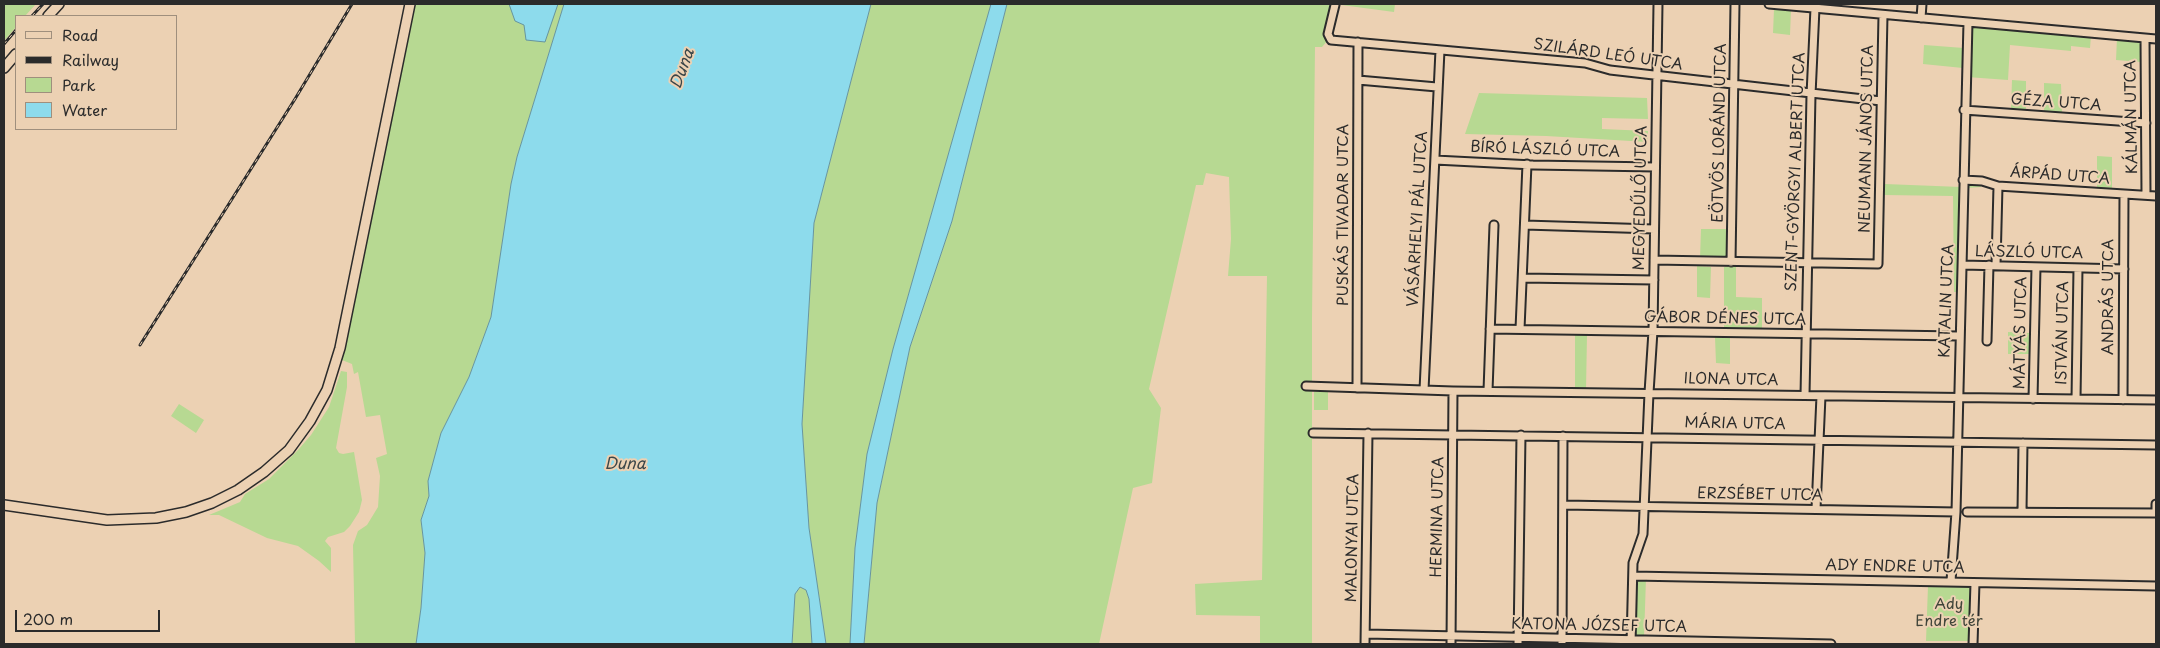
<!DOCTYPE html>
<html>
<head>
<meta charset="utf-8">
<style>
  body { margin:0 }
  #map { position:relative; width:2160px; height:648px; overflow:hidden; background:#ecd1b3; font-family:"Playpen Sans",sans-serif }
  canvas { display:block }
  .frame { position:absolute; inset:0; border:5px solid #2b2b2b; pointer-events:none }
  .legend { position:absolute; left:15px; top:15px; width:162px; height:115px; box-sizing:border-box; background:#ecd1b3; border:1px solid #9f8f7d; margin:0; padding:6px 9px; list-style:none; font-size:15px; color:#2b2b2b }
  .legend li { display:flex; align-items:center; gap:10px; height:25px }
  .legend b { width:25px; border:1px solid #9f8f7d }
  .scale { position:absolute; left:15px; top:610px; width:145px; height:22px; box-sizing:border-box; border:2px solid #2b2b2b; border-top:0; padding-left:6px; font-size:15px; line-height:18px; white-space:nowrap; color:#2b2b2b; -webkit-text-stroke:4px #ecd1b3; paint-order:stroke }
</style>
</head>
<body>
<div id="map">
<canvas width="2160" height="648"></canvas>
<div class="frame"></div>
<ul class="legend">
<li><b style="height:6px;background:#ecd1b3"></b>Road</li>
<li><b style="height:6px;background:#2b2b2b"></b>Railway</li>
<li><b style="height:14px;background:#b7d992"></b>Park</li>
<li><b style="height:14px;background:#8ddbec"></b>Water</li>
</ul>
<div class="scale">200 m</div>
</div>
<script>
const context = document.querySelector('canvas').getContext('2d');
context.lineJoin = 'round';
function paint(path, color) { context.fillStyle = color; context.fill(path, 'evenodd'); }
const poly = rows => new Path2D(rows.map(r => 'M' + r).join(''));
function strokePath(path, color, width, dash) { context.strokeStyle = color; context.lineWidth = width; context.lineCap = dash ? 'butt' : 'round'; context.setLineDash(dash || []); context.stroke(path); }
function write(font, color, halo, rows, align = 'center') {
  context.font = font + ' "Playpen Sans",sans-serif'; context.lineWidth = 4; context.setLineDash([]); context.textBaseline = 'middle'; context.strokeStyle = halo; context.fillStyle = color; for (const [text, x, y, turn = 0] of rows) {
    context.save(); context.translate(x, y); context.rotate((+turn || 0) * Math.PI / 180); context.textAlign = isNaN(turn) ? turn : align; if (halo) context.strokeText(text, 0, 0); context.fillText(text, 0, 0); context.restore();
  }
}
paint(poly([
  [4,4,36,4,25,16,16,16,16,27,4,41],
  [414,4,564,4,517,157,511,184,491,317,469,377,441,433,428,481,429,496,421,520,425,553,421,608,416,644,355,644,353,545,358,531,367,525,378,507,380,476,376,458,387,454,380,415,366,417,358,372,354,374,352,364,342,360,341,357],
  [871,4,991,4,893,349,867,454,855,548,850,644,826,644,809,528,802,424,814,223],
  [1007,4,1395,4,1394,12,1334,4,1328,40,1322,47,1315,47,1312,318,1312,644,1260,644,1260,616,1196,615,1195,584,1262,580,1267,276,1228,276,1231,239,1229,177,1206,173,1203,185,1196,185,1149,389,1161,408,1152,483,1133,488,1099,644,864,644,877,503,910,347,952,221],
  [1774,9,1791,9,1790,35,1773,33],
  [1971,24,2091,36,2090,48,2071,46,2071,51,2010,45,2008,80,1967,77],
  [2117,38,2141,41,2141,62,2116,60],
  [1924,45,1964,48,1963,68,1923,64],
  [2012,80,2026,81,2026,111,2011,110],
  [2044,83,2061,84,2062,113,2044,111],
  [1479,93,1647,98,1648,119,1602,118,1602,129,1648,131,1648,142,1546,136,1465,134],
  [2097,156,2112,157,2112,188,2097,187],
  [1964,183,1981,183,1981,187,1966,188,1958,292,1954,292,1953,196,1884,195,1885,184,1961,187],
  [1701,229,1727,229,1728,260,1700,259],
  [1697,266,1711,267,1710,298,1697,297],
  [1736,266,1736,297,1762,298,1762,330,1724,328,1724,267],
  [2008,332,2029,333,2029,354,2008,354],
  [1575,335,1587,335,1586,390,1575,390],
  [1715,337,1730,337,1730,364,1716,363],
  [341,371,347,372,347,387,336,448,339,453,343,454,354,452,362,500,359,512,350,526,344,532,328,537,325,541,331,548,331,572,319,561,298,546,267,538,219,515,209,515,240,502,245,494,269,479,298,450,311,435,329,407],
  [1314,392,1328,392,1328,410,1314,410],
  [179,404,204,420,196,433,171,416],
  [1646,578,1644,638,1633,638,1636,579],
  [1928,586,1969,587,1972,590,1970,641,1926,641],
  [800,587,806,590,809,599,812,644,792,644,795,594]
]), '#b7d992');
const water = poly([
  [509,4,558,4,545,42,526,40,524,25,515,21,509,4],
  [564,4,871,4,814,223,802,424,809,528,826,644,812,644,809,599,806,590,800,587,795,594,792,644,416,644,421,608,425,553,421,520,429,496,428,481,441,433,469,377,491,317,511,184,517,157,564,4],
  [991,4,1007,4,952,221,910,347,877,503,864,644,850,644,855,548,867,454,893,349,991,4]
]);
paint(water, '#8ddbec');
strokePath(water, '#66959f', 1);
const minor = poly([
  [1769,4,2156,39],
  [1335,5,1328,34,1331,40,1585,63,1610,70,1881,101],
  [1921,18,1922,4],
  [2145,38,2146,195],
  [1358,80,1437,87],
  [1964,110,2146,123],
  [1435,160,1533,165,1655,167],
  [1963,180,1982,181,1998,186,2156,196],
  [1525,225,1654,229],
  [1654,260,1878,264,1883,15],
  [1731,262,1735,4],
  [1963,265,2124,269],
  [1996,265,1998,186],
  [1523,278,1654,280],
  [1490,329,1959,336],
  [1520,329,1527,164],
  [1987,341,1989,265],
  [1306,386,1453,391,2156,400],
  [1357,388,1358,42],
  [1424,390,1440,50],
  [1488,391,1494,225],
  [1805,395,1811,95,1815,8],
  [2033,399,2036,267],
  [2076,399,2078,268],
  [2123,400,2124,194],
  [1313,433,2156,445],
  [1564,505,1956,512],
  [1816,509,1821,396],
  [2022,511,2023,443],
  [1967,512,2156,513],
  [2156,513,2156,504],
  [1633,576,2156,586],
  [1951,581,1956,512,1968,22],
  [1366,634,1831,644],
  [1365,644,1368,433],
  [1451,644,1453,391],
  [1518,644,1521,435],
  [1562,644,1563,436],
  [1631,644,1633,563,1643,534,1649,393,1653,331,1658,4],
  [1973,644,1975,583]
]);
const major = poly([
  [48,16,59,4],
  [4,68,16,54],
  [4,505,107,520,156,518,186,512,212,503,238,490,264,472,289,450,310,421,327,390,340,348,410,4]
]);
strokePath(minor, '#2b2b2b', 11);
strokePath(major, '#2b2b2b', 12);
strokePath(minor, '#ecd1b3', 7);
strokePath(major, '#ecd1b3', 9);
const rail = poly([
  [32,16,43,4],
  [4,44,16,30],
  [140,345,295,99,352,4]
]);
strokePath(rail, '#2b2b2b', 3);
strokePath(rail, '#ecd1b3', 1, [4]);
write('15px', '#2b2b2b', '#ecd1b3', [
  ["SZILÁRD LEÓ UTCA",1608,55,8],
  ["GÉZA UTCA",2056,103,4],
  ["KÁLMÁN UTCA",2132,117,-91],
  ["EÖTVÖS LORÁND UTCA",1720,133,-89],
  ["NEUMANN JÁNOS UTCA",1867,139,-89],
  ["BÍRÓ LÁSZLÓ UTCA",1545,150,2],
  ["SZENT-GYÖRGYI ALBERT UTCA",1796,172,-88],
  ["ÁRPÁD UTCA",2060,176,4],
  ["MEGYEDŰLŐ UTCA",1641,198,-89],
  ["PUSKÁS TIVADAR UTCA",1344,215,-90],
  ["VÁSÁRHELYI PÁL UTCA",1418,219,-87],
  ["LÁSZLÓ UTCA",2029,253,1],
  ["ANDRÁS UTCA",2109,297,-90],
  ["KATALIN UTCA",1947,301,-88],
  ["GÁBOR DÉNES UTCA",1725,319,1],
  ["MÁTYÁS UTCA",2021,333,-89],
  ["ISTVÁN UTCA",2063,333,-89],
  ["ILONA UTCA",1731,380,1],
  ["MÁRIA UTCA",1735,424,1],
  ["ERZSÉBET UTCA",1760,495,1],
  ["HERMINA UTCA",1438,517,-89],
  ["MALONYAI UTCA",1353,538,-89],
  ["ADY ENDRE UTCA",1895,567,1],
  ["KATONA JÓZSEF UTCA",1599,626,1]
]);
write('15px', '#40453a', '#ecd1b3', [
  ["Ady",1949,605],
  ["Endre tér",1949,622]
]);
write('italic 16px', '#3a4548', '#ecd1b3', [
  ["Duna",683,69,-70],
  ["Duna",625,465]
]);
</script>
</body>
</html>
